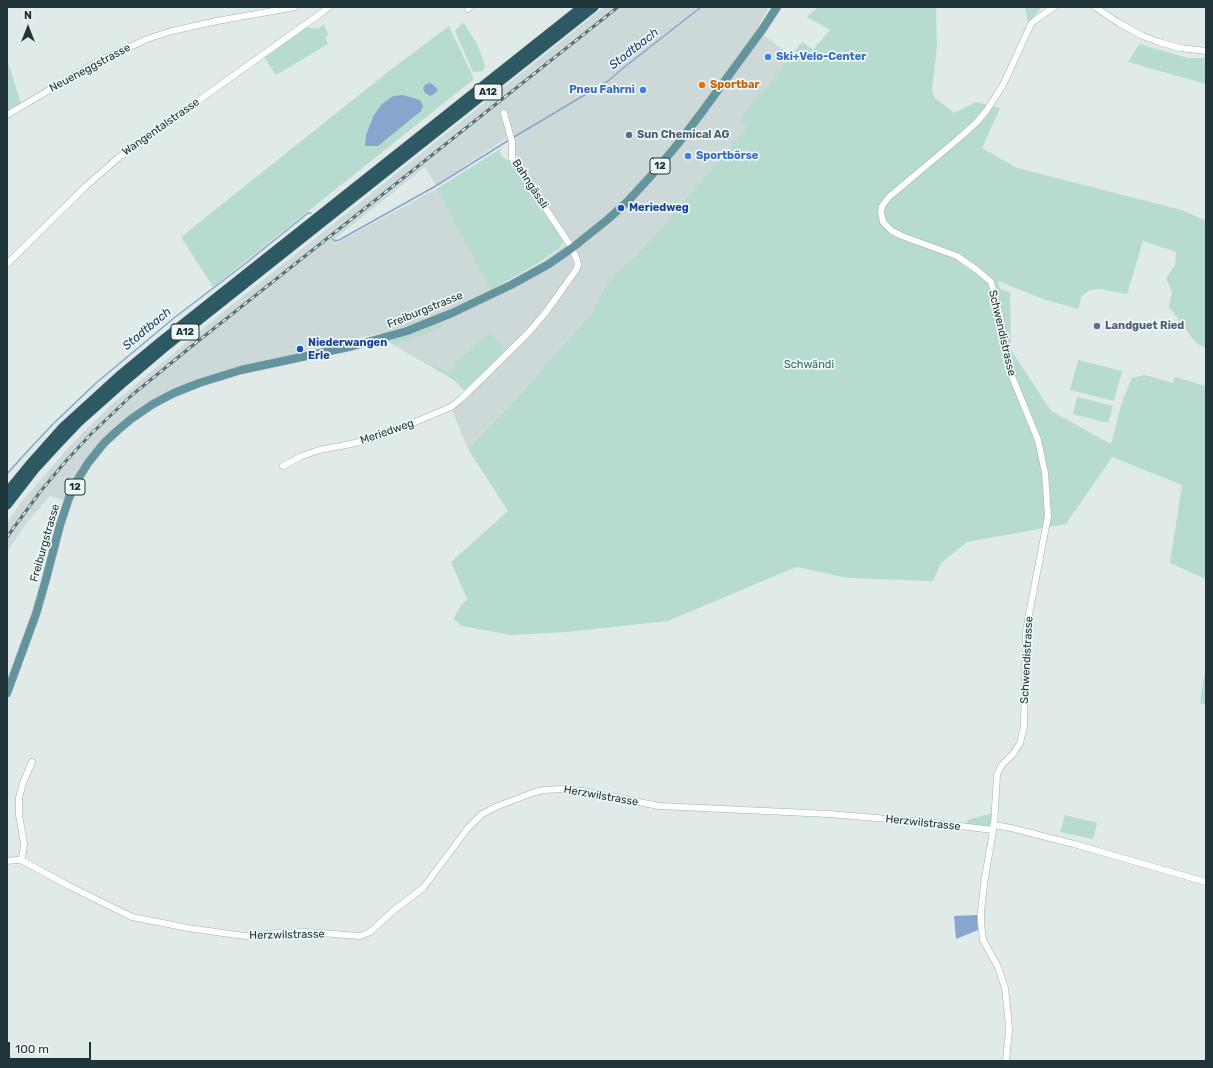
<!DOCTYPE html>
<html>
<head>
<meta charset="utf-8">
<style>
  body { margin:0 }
  #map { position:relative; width:1213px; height:1068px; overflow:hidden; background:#dfeae9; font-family:Rubik,sans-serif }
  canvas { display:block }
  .frame { position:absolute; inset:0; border:8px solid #203539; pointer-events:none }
  .north { position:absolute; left:8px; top:8px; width:40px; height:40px; -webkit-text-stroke:3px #eff6f6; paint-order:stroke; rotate:0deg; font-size:11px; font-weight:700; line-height:16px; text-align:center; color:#203539 }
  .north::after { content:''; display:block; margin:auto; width:14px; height:18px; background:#203539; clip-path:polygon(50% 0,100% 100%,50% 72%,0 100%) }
  .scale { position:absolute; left:8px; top:1042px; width:83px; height:18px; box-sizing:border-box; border:2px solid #203539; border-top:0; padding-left:5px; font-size:12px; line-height:14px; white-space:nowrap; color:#203539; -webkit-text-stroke:3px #eff6f6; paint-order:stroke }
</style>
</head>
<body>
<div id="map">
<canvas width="1213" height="1068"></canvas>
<div class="frame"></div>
<div class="north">N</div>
<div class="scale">100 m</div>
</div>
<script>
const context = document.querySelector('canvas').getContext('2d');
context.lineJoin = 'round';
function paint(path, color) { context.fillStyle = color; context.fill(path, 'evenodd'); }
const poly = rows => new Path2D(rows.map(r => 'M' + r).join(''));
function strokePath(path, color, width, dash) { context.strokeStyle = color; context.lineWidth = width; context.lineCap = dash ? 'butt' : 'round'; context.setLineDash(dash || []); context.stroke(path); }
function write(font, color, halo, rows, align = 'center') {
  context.font = font + ' Rubik,sans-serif'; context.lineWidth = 3.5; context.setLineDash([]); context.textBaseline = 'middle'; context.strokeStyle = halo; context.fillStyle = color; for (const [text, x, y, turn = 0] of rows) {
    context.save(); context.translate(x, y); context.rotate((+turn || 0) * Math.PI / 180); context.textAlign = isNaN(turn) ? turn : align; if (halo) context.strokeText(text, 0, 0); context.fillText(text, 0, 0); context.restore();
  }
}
paint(poly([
  [604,7,769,7,759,24,763,35,792,56,761,96,758,93,738,121,748,126,660,229,632,259,620,268,608,282,592,312,523,391,468,449,450,404,466,391,454,380,392,344,380,333,262,362,143,406,116,426,96,448,80,468,65,501,50,496,28,521,7,552,7,523,19,505,69,447,111,405,227,309],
  [507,138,567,243,531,271,492,291,436,189,333,245,337,237,425,167,436,185]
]), '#cdd9d9');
paint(poly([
  [818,7,936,7,937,47,932,89,934,97,954,113,976,102,1000,108,982,148,1017,168,1182,210,1206,221,1206,348,1196,343,1169,307,1172,292,1166,278,1175,265,1176,252,1143,241,1127,294,1100,289,1090,290,1082,296,1078,309,1043,299,998,281,1000,289,1010,292,1011,350,1051,411,1111,444,1122,402,1132,378,1145,375,1173,383,1175,377,1206,386,1206,579,1170,563,1182,485,1112,457,1066,524,967,542,941,563,933,581,848,578,797,567,777,575,668,621,566,632,511,635,462,626,454,620,457,611,467,599,451,562,508,511,468,449,523,391,592,312,608,282,620,268,632,259,660,229,747,127,738,121,758,93,761,95,802,42,813,50,830,30,807,17],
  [1025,7,1042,7,1028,24],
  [463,22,476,42,483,59,485,66,483,71,473,72,455,31],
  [324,24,328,34,326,38,328,44,276,75,264,57,306,27,318,29],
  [449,26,474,79,213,287,181,237,389,71],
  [403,95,421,111,410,119],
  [1139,44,1188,58,1206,58,1206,84,1128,62],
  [7,59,21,104,7,112],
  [505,146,500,150,501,155,504,158,510,161,513,166,561,237,563,241,562,245,558,249,537,264,491,290,436,189],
  [438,323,442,323,443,326,423,335,392,344,388,340,420,331],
  [490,332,507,351,466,392,454,380,421,360,449,372,453,368,456,362],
  [1078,360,1122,371,1114,401,1070,390],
  [1077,397,1113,406,1108,423,1073,414],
  [1206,666,1206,705,1200,703],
  [993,813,992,822,988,827,970,825,968,824,967,820],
  [1065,815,1097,823,1093,839,1060,832]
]), '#b8dbd0');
paint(poly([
  [429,83,434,85,438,90,433,95,430,96,425,93,423,88,425,85],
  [403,95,420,100,423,106,421,111,378,146,365,146,366,135,374,115,382,104,393,96],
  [977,915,978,930,956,939,954,916]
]), '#87a6ce');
strokePath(poly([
  [514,137,608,81,622,69,701,7],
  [332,239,335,241,339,240,434,187,509,140],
  [7,474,23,456,52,425,96,383,174,318,246,263,308,213,311,213]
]), '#87a6ce', 1.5);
const minor = poly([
  [1095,7,1119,23,1143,36,1159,42,1180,48,1206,51],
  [468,9,470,7],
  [7,115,95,63,147,39,172,31,217,21,295,7],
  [7,264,85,187,118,158,324,11,329,7],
  [283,466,302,456,319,450,351,444,374,438,403,427,451,407,462,398,529,332,546,312,576,270,578,265,577,260,572,248,512,158,512,142,504,113],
  [994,825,1011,828,1074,844,1206,882],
  [21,860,23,853,24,844,19,815,19,798,23,783,32,762],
  [7,861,17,860,23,861,69,886,132,917,188,928,237,935,246,936,277,933,307,932,360,936,370,932,394,910,423,888,468,828,482,814,498,806,535,792,544,790,562,789,582,791,659,806,829,814,935,823,993,830],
  [1006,1061,1009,1030,1008,1015,1005,988,998,967,983,940,981,923,981,912,984,884,994,825,997,775,1001,766,1013,754,1020,743,1024,726,1026,631,1031,604,1048,516,1045,473,1038,440,1011,374,1000,315,991,282,977,270,957,256,902,236,892,231,883,222,881,212,882,206,889,197,958,139,976,123,987,110,1004,83,1031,24,1034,21,1054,7]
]);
const major = poly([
  [7,693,36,614,46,579,60,525,69,498,78,479,88,463,104,443,118,430,131,419,153,404,174,393,199,383,241,370,353,346,407,331,452,313,511,285,549,264,572,248,607,220,627,202,650,177,677,145,702,112,762,30,777,7]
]);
const highway = poly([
  [7,492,30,464,63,427,119,376,160,342,582,7],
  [7,505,35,469,58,444,79,422,124,382,164,348,594,7]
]);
strokePath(minor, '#a2b0b1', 7);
strokePath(major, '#c1c6c8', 9);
strokePath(highway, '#c1c6c8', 10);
strokePath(minor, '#fff', 6);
strokePath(major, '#64959e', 8);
strokePath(highway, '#2d5964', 9);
const rail = poly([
  [7,537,40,492,65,462,91,434,132,395,192,346,618,7]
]);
strokePath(rail, '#5a7175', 3);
strokePath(rail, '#eff6f6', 1.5, [4.5]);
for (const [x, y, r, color] of [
  [768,57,4,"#3f7fe0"],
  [702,85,4,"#e8710a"],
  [643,90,4,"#3f7fe0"],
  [629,135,4,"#5c6f8a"],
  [688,156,4,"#3f7fe0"],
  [621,208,4,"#1a4fb4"],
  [1097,326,4,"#5c6f8a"],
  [300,349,4,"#1a4fb4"]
]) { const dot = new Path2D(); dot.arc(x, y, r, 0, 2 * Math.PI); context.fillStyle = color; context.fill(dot); strokePath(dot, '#eff6f6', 1.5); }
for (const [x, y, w] of [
  [488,92,28],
  [660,166,20],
  [185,332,28],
  [75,487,20]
]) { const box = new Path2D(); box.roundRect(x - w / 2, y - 8, w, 16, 3); context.fillStyle = '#eff6f6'; context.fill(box); strokePath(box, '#203539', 1); }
write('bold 10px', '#203539', null, [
  ["A12",488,92],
  ["12",660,166],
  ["A12",185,332],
  ["12",75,487]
]);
write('bold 11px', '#366cbe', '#eff6f6', [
  ["Ski+Velo-Center",776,57],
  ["Pneu Fahrni",635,90,"right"],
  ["Sportbörse",696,156]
], 'left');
write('11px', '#203539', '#eff6f6', [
  ["Neueneggstrasse",90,68,-28],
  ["Wangentalstrasse",161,127,-35],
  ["Bahngässli",530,184,57],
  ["Freiburgstrasse",425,310,-22],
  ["Schwendistrasse",1002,333,77],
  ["Meriedweg",387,432,-19],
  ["Freiburgstrasse",45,543,-74],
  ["Schwendistrasse",1027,660,-87],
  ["Herzwilstrasse",601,796,10],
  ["Herzwilstrasse",923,823,6],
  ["Herzwilstrasse",287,935,-1]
]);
write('bold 11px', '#c56008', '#eff6f6', [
  ["Sportbar",710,85]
], 'left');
write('bold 11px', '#4e5e75', '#eff6f6', [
  ["Sun Chemical AG",637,135],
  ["Landguet Ried",1105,326]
], 'left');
write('bold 11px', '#164399', '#eff6f6', [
  ["Meriedweg",629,208],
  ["Niederwangen",308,343],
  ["Erle",308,356]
], 'left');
write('11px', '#2c6e61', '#eff6f6', [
  ["Schwändi",809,365]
]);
write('italic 12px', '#1d4173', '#eff6f6', [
  ["Stadtbach",634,49,-38],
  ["Stadtbach",147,329,-40]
]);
</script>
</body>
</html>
